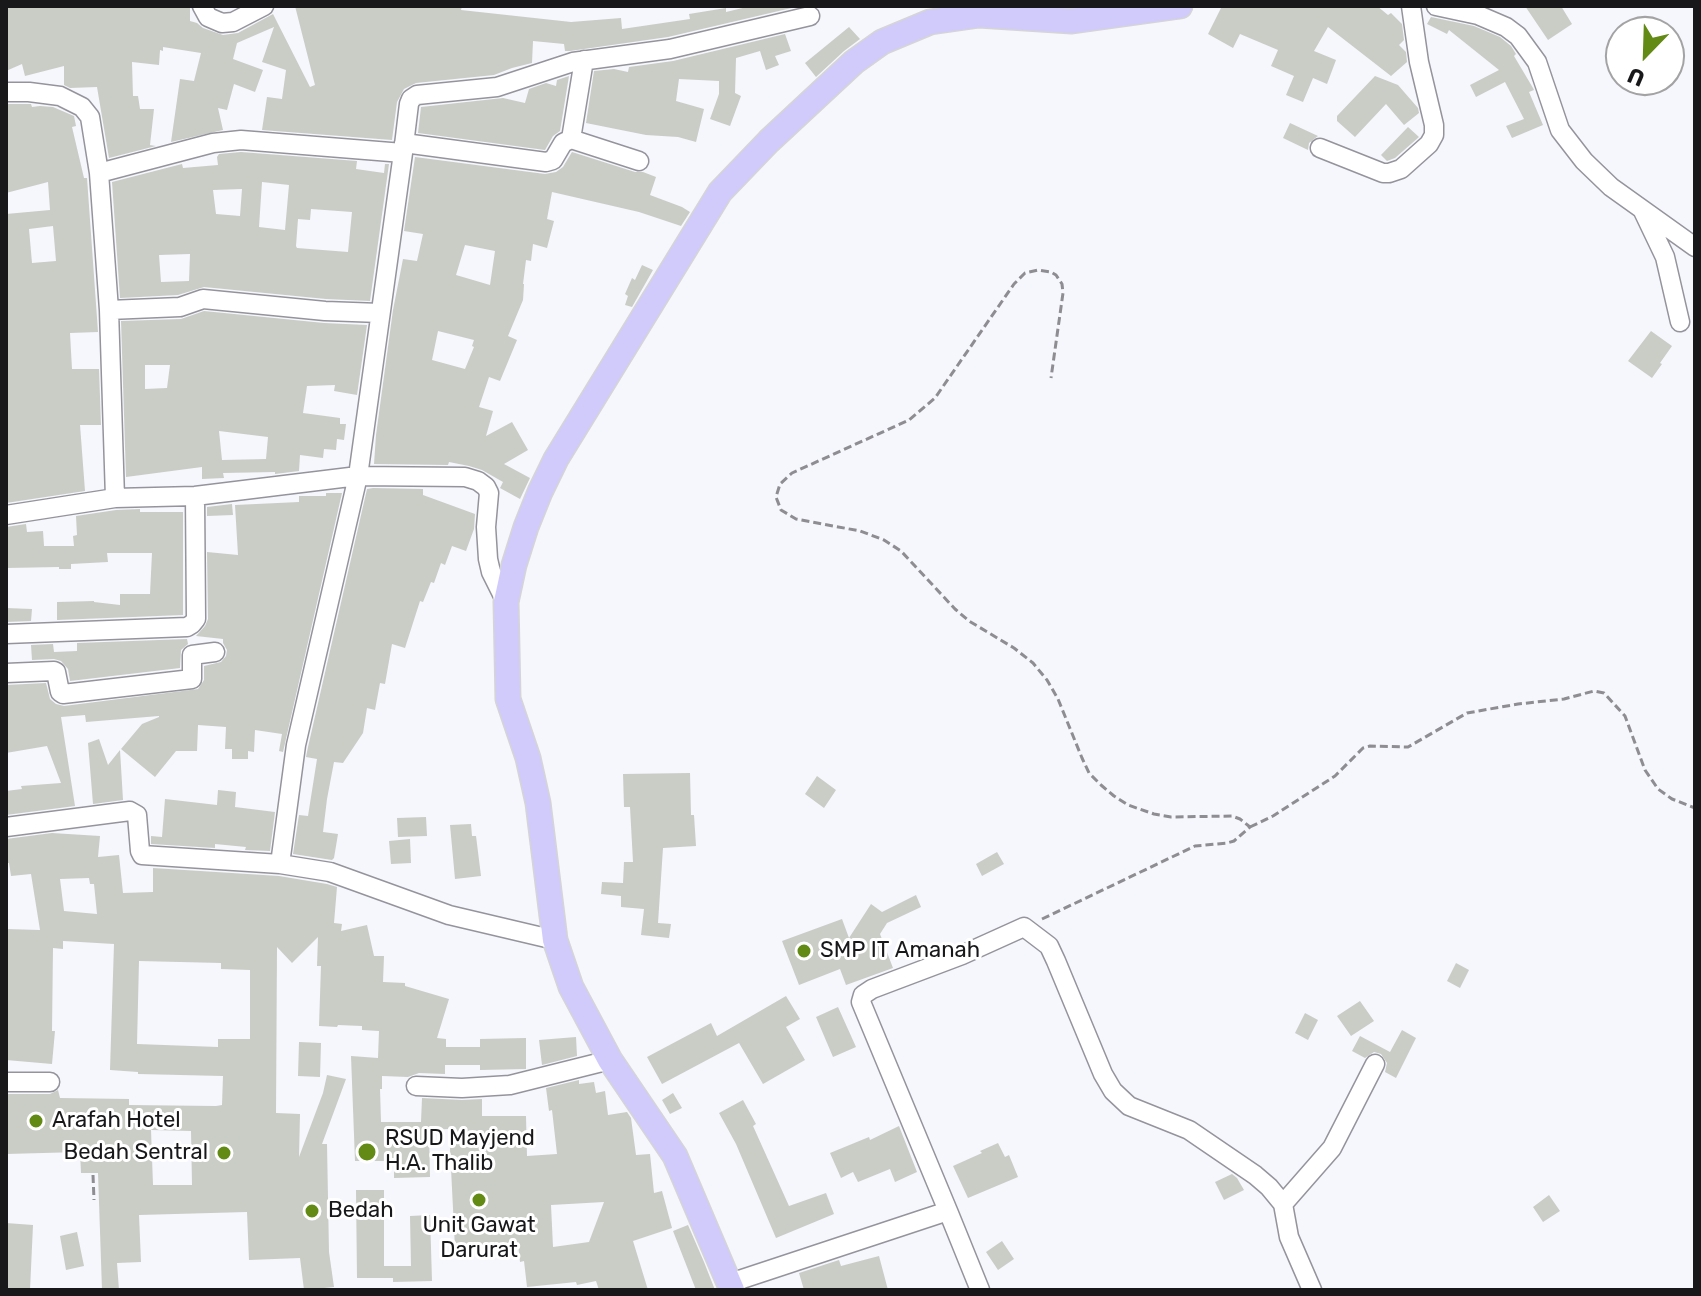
<!DOCTYPE html>
<html>
<head>
<meta charset="utf-8">
<style>
  body { margin:0 }
  #map { position:relative; width:1701px; height:1296px; overflow:hidden; background:#f6f6fd; font-family:Rubik,sans-serif }
  canvas { display:block }
  .frame { position:absolute; inset:0; border:8px solid #18181b; pointer-events:none }
  .north { position:absolute; left:1605px; top:16px; width:80px; height:80px; box-sizing:border-box; background:#fff; border:2px solid #a3a3a4; border-radius:50%; rotate:203deg; font-size:22px; font-weight:700; line-height:32px; text-align:center; color:#18181b }
  .north::after { content:''; display:block; margin:auto; width:28px; height:36px; background:#628a14; clip-path:polygon(50% 0,100% 100%,50% 72%,0 100%) }
</style>
</head>
<body>
<div id="map">
<canvas width="1701" height="1296"></canvas>
<div class="frame"></div>
<div class="north">U</div>
</div>
<script>
const context = document.querySelector('canvas').getContext('2d');
context.lineJoin = 'round';
function paint(path, color) { context.fillStyle = color; context.fill(path, 'evenodd'); }
const poly = rows => new Path2D(rows.map(r => 'M' + r).join(''));
function strokePath(path, color, width, dash) { context.strokeStyle = color; context.lineWidth = width; context.lineCap = dash ? 'butt' : 'round'; context.setLineDash(dash || []); context.stroke(path); }
function write(font, color, halo, rows, align = 'center') {
  context.font = font + ' Rubik,sans-serif'; context.lineWidth = 6; context.setLineDash([]); context.textBaseline = 'middle'; context.strokeStyle = halo; context.fillStyle = color; for (const [text, x, y, turn = 0] of rows) {
    context.save(); context.translate(x, y); context.rotate((+turn || 0) * Math.PI / 180); context.textAlign = isNaN(turn) ? turn : align; if (halo) context.strokeText(text, 0, 0); context.fillText(text, 0, 0); context.restore();
  }
}
paint(poly([
  [6,6,181,6,190,8,190,21,197,23,203,28,223,35,238,33,273,14,310,87,315,85,295,6,462,6,461,10,571,22,621,18,622,29,690,19,689,14,726,8,726,12,751,6,800,6,668,37,570,51,565,51,564,44,533,41,532,63,512,68,494,75,416,83,404,89,397,102,392,140,262,130,267,97,282,99,286,70,262,62,274,27,237,43,233,59,263,70,255,92,234,84,227,110,218,108,223,130,171,142,180,79,194,81,201,53,163,47,163,51,160,50,159,65,132,62,133,96,138,96,140,109,154,109,150,145,156,146,109,158,97,87,70,88,64,85,64,66,25,76,22,64,6,71],
  [1222,6,1377,6,1388,15,1391,13,1402,24,1404,40,1399,45,1406,52,1407,62,1391,76,1328,27,1314,51,1336,60,1327,84,1313,78,1303,102,1286,95,1294,76,1271,66,1278,50,1240,34,1233,48,1208,34],
  [1525,6,1561,6,1572,24,1548,40],
  [1431,17,1474,26,1500,37,1511,46,1516,54,1514,56,1533,88,1534,90,1529,92,1543,125,1512,138,1506,126,1524,119,1505,82,1476,97,1470,85,1499,70,1449,30,1447,34,1427,24],
  [849,27,860,39,844,51,816,77,805,63],
  [785,34,791,51,775,56,779,65,766,70,760,51,736,58,735,93,741,96,730,126,710,119,719,94,719,81,679,79,676,101,704,109,696,142,678,137,646,135,586,123,594,71,614,69,628,72,629,67,673,61],
  [569,76,560,131,553,136,545,150,418,133,421,107,503,98,525,103,529,89,546,83,556,86,557,80],
  [1375,76,1398,85,1418,108,1419,113,1404,125,1386,104,1355,137,1337,121,1337,116],
  [6,104,31,104,32,107,40,106,53,107,74,116,76,126,72,127,84,178,87,178,98,332,70,333,72,369,99,369,101,425,80,425,85,491,6,503,6,214,50,210,48,182,6,193],
  [53,226,56,261,32,263,29,229],
  [1290,123,1318,136,1309,143,1308,150,1283,138],
  [1408,127,1419,137,1395,158,1387,161,1381,155],
  [241,152,357,161,356,169,384,173,385,164,389,164,370,301,326,299,204,287,178,295,120,298,112,182,182,164,183,168,218,165,217,157,219,154],
  [262,182,289,185,285,230,259,227],
  [242,189,240,216,216,214,213,190],
  [311,209,352,212,348,252,297,248,296,246,298,219,310,220],
  [190,254,189,281,161,282,159,255],
  [572,152,635,172,643,172,656,177,650,195,682,207,690,212,681,226,639,212,552,192,547,219,554,221,547,248,533,244,531,261,526,260,523,284,524,284,523,300,508,336,517,340,500,381,489,377,479,407,493,411,486,436,512,422,528,450,504,464,530,478,520,499,500,488,503,482,482,470,469,466,449,462,448,465,374,464,376,435,393,310,403,259,417,261,423,234,404,231,415,157,545,174,556,172,563,167],
  [465,245,495,251,490,285,456,275],
  [438,331,474,340,472,346,474,347,465,369,432,360],
  [642,265,653,270,632,307,625,305,628,296,625,294,632,278,635,280],
  [204,311,324,323,367,325,357,395,334,391,335,385,307,386,303,413,340,418,340,424,346,424,344,440,337,439,336,450,324,449,323,458,300,455,299,471,275,474,275,472,223,473,224,478,202,479,202,467,126,477,121,321,181,319],
  [145,365,170,365,167,388,145,389],
  [219,431,268,437,266,459,222,460],
  [1651,331,1672,346,1660,363,1662,364,1652,378,1628,361],
  [373,488,423,489,423,495,475,514,474,529,466,551,452,546,445,565,441,563,434,583,431,582,423,602,420,601,405,648,392,644,385,684,380,683,375,710,367,708,363,733,343,763,334,762,327,799,323,832,338,834,334,858,332,860,293,854,299,815,308,816,317,759,306,757,308,747,367,489],
  [326,493,342,493,283,752,279,751,282,734,255,730,254,752,248,751,248,759,232,759,232,749,225,749,226,727,198,725,197,751,176,751,155,777,121,749,142,724,159,717,159,716,86,722,85,715,61,717,75,806,6,815,6,791,22,789,21,786,61,783,47,746,6,753,6,685,46,683,50,699,56,704,64,706,198,689,204,680,204,666,221,662,226,656,227,650,223,643,223,639,196,636,205,626,208,619,207,552,238,555,235,505,299,502,299,496,326,496],
  [232,504,233,515,207,516,207,507],
  [140,509,140,512,183,512,183,615,57,620,57,602,94,601,94,602,120,605,120,594,150,594,152,553,107,553,108,562,71,564,71,569,59,569,59,567,6,568,6,527,26,524,27,532,43,531,44,546,74,546,73,536,77,535,76,516,116,510],
  [6,608,32,609,31,621,6,622],
  [187,639,188,644,181,650,180,668,70,681,68,669,61,661,54,659,32,660,31,645,53,644,54,652,77,651,77,643],
  [99,739,108,765,120,750,123,800,93,804,88,743],
  [690,773,691,815,694,815,696,846,663,848,658,923,671,924,669,938,641,935,644,909,621,907,621,896,601,894,602,882,623,883,624,862,633,862,630,807,624,807,623,774],
  [817,776,836,790,824,808,805,794],
  [218,790,236,792,235,807,275,812,270,851,245,850,246,847,215,844,215,848,151,844,151,836,162,837,165,799,217,805],
  [426,817,427,836,398,837,397,818],
  [471,824,472,836,476,836,481,876,455,879,450,825],
  [52,833,100,836,98,857,119,855,123,893,153,892,153,868,279,876,327,884,337,887,334,923,342,924,341,931,367,925,374,956,384,956,383,982,405,983,405,986,449,999,437,1038,446,1039,446,1047,480,1047,480,1039,526,1038,526,1069,480,1070,480,1065,445,1065,445,1074,419,1073,408,1077,382,1076,382,1089,380,1089,381,1122,421,1122,422,1098,462,1100,482,1099,482,1116,526,1116,527,1156,557,1154,552,1110,549,1111,546,1088,579,1080,579,1084,594,1082,596,1093,605,1091,608,1115,627,1112,631,1118,636,1155,650,1154,654,1193,662,1191,672,1228,633,1241,648,1290,599,1290,596,1281,577,1285,576,1282,527,1287,524,1261,520,1262,518,1244,455,1248,449,1129,429,1130,430,1177,394,1178,394,1161,355,1161,351,1056,378,1058,379,1031,362,1030,362,1026,338,1025,337,1027,319,1026,321,966,317,966,318,937,292,963,277,947,276,1113,300,1114,299,1157,323,1093,327,1075,346,1079,322,1144,327,1144,329,1252,334,1287,304,1290,300,1258,249,1260,247,1212,139,1215,141,1262,117,1263,119,1290,102,1290,98,1173,81,1173,80,1152,6,1154,6,1094,50,1094,58,1090,60,1098,129,1099,129,1105,216,1106,222,1105,223,1076,138,1074,138,1072,110,1070,114,944,63,941,63,949,53,948,52,1031,55,1031,52,1064,6,1060,6,929,40,930,31,874,11,876,9,863,6,863,6,839],
  [89,878,90,884,94,884,97,914,64,911,60,879],
  [139,961,221,963,221,969,250,970,250,1039,218,1039,218,1047,137,1044],
  [151,1130,191,1131,192,1185,153,1185],
  [604,1202,589,1242,553,1247,551,1205],
  [410,839,411,863,391,864,389,841],
  [997,852,1004,864,982,876,976,864],
  [916,895,921,907,887,923,880,934,893,968,846,985,840,969,799,985,782,941,842,919,849,938,871,904,882,912],
  [1456,963,1469,970,1460,988,1447,981],
  [786,996,800,1019,786,1027,805,1060,763,1084,739,1043,662,1084,647,1057,711,1023,717,1036],
  [1360,1001,1374,1021,1351,1036,1337,1016],
  [838,1007,856,1047,833,1057,816,1017],
  [1305,1013,1318,1020,1308,1040,1295,1033],
  [1402,1030,1416,1038,1396,1078,1385,1072,1387,1063,1381,1054,1374,1052,1365,1058,1352,1051,1360,1036,1390,1052],
  [576,1037,577,1056,542,1065,539,1040],
  [299,1042,321,1043,320,1077,298,1076],
  [673,1093,682,1108,670,1114,662,1100],
  [743,1100,756,1124,753,1126,789,1206,826,1193,834,1214,776,1238,736,1144,719,1113],
  [899,1126,917,1172,895,1182,890,1169,858,1182,853,1172,841,1178,830,1153,869,1137,870,1140],
  [998,1143,1005,1157,1009,1155,1018,1177,968,1198,953,1166,982,1153,980,1151],
  [1232,1174,1237,1178,1244,1190,1224,1200,1215,1182],
  [356,1190,384,1190,384,1266,411,1266,410,1216,430,1215,432,1281,393,1282,393,1278,357,1278],
  [1549,1195,1560,1211,1543,1222,1533,1207],
  [6,1223,33,1225,30,1290,6,1290],
  [688,1225,704,1262,715,1290,696,1290,673,1231],
  [77,1232,84,1266,66,1270,60,1236],
  [1002,1241,1014,1259,998,1270,986,1252],
  [879,1256,888,1290,804,1290,799,1273,839,1260,841,1266]
]), '#c9cdc5');
const minor = poly([
  [202,6,208,17,222,23,233,22,264,6],
  [1436,6,1478,15,1506,27,1518,36,1537,62,1560,130,1584,161,1611,187,1695,247],
  [6,92,29,92,60,96,82,107,90,117,99,173,109,310,115,498],
  [571,139,584,60],
  [404,143,546,162,553,160,563,143,571,139,639,161],
  [1320,148,1383,173,1389,173,1401,169,1429,144,1434,135,1434,125,1419,62,1411,6],
  [403,153,409,104,411,99,417,95,497,87,573,62,670,49,810,16],
  [99,173,213,143,241,140,403,153,358,476,296,745,280,864],
  [1643,211,1665,257,1680,322],
  [109,310,180,307,203,299,325,311,380,313],
  [6,515,115,498,195,496,358,476,465,477,478,481,486,487,489,493,486,527,488,559,491,572,506,602],
  [6,634,187,627,192,624,196,619,195,496],
  [6,673,54,671,56,672,60,692,63,694,192,679,192,655,215,652],
  [6,827,130,811,137,815,140,851,142,855,280,864,330,872,449,915,555,940],
  [6,1082,50,1082],
  [416,1086,462,1088,510,1085,610,1060],
  [1283,1204,1332,1148,1375,1064],
  [948,1211,980,1290],
  [730,1283,948,1211,861,1002,863,995,872,989,962,955,1024,927,1049,946,1056,961,1103,1074,1113,1091,1129,1106,1189,1130,1255,1175,1269,1187,1283,1204,1289,1237,1312,1290]
]);
const major = poly([
  [732,1290,675,1156,610,1060,571,987,555,940,538,803,528,758,508,699,506,602,514,565,526,527,540,492,556,459,720,192,769,141,854,62,882,42,930,22,979,15,1072,21,1180,6]
]);
strokePath(minor, '#95949d', 21);
strokePath(major, '#d5d5d6', 27);
strokePath(poly([
  [1250,827,1273,816,1335,776,1363,748,1370,746,1408,747,1467,713,1518,704,1564,699,1594,691,1604,693,1625,716,1645,770,1658,789,1672,799,1695,808],
  [1042,919,1195,846,1227,843,1234,841,1250,827,1240,819,1232,816,1171,817,1154,814,1128,805,1114,796,1101,785,1089,773,1082,758,1058,699,1047,680,1033,663,1014,648,969,621,955,609,901,551,884,540,860,531,796,519,781,510,776,497,780,484,792,473,909,420,935,398,1014,284,1025,273,1038,270,1051,272,1056,275,1062,284,1063,293,1051,378],
  [93,1175,94,1200]
]), '#8d8d92', 3, [8, 4]);
strokePath(minor, '#fff', 18);
strokePath(major, '#d0cbfb', 24);
for (const [x, y, r, color] of [
  [804,951,8,"#628a14"],
  [36,1121,8,"#628a14"],
  [367,1152,10,"#628a14"],
  [224,1153,8,"#628a14"],
  [479,1200,8,"#628a14"],
  [312,1211,8,"#628a14"]
]) { const dot = new Path2D(); dot.arc(x, y, r, 0, 2 * Math.PI); context.fillStyle = color; context.fill(dot); strokePath(dot, '#fff', 3); }
write('22px', '#18181b', '#fff', [
  ["SMP IT Amanah",820,951],
  ["Arafah Hotel",52,1121],
  ["RSUD Mayjend",385,1139],
  ["H.A. Thalib",385,1164],
  ["Bedah Sentral",208,1153,"right"],
  ["Bedah",328,1211],
  ["Unit Gawat",479,1226,"center"],
  ["Darurat",479,1251,"center"]
], 'left');
</script>
</body>
</html>
